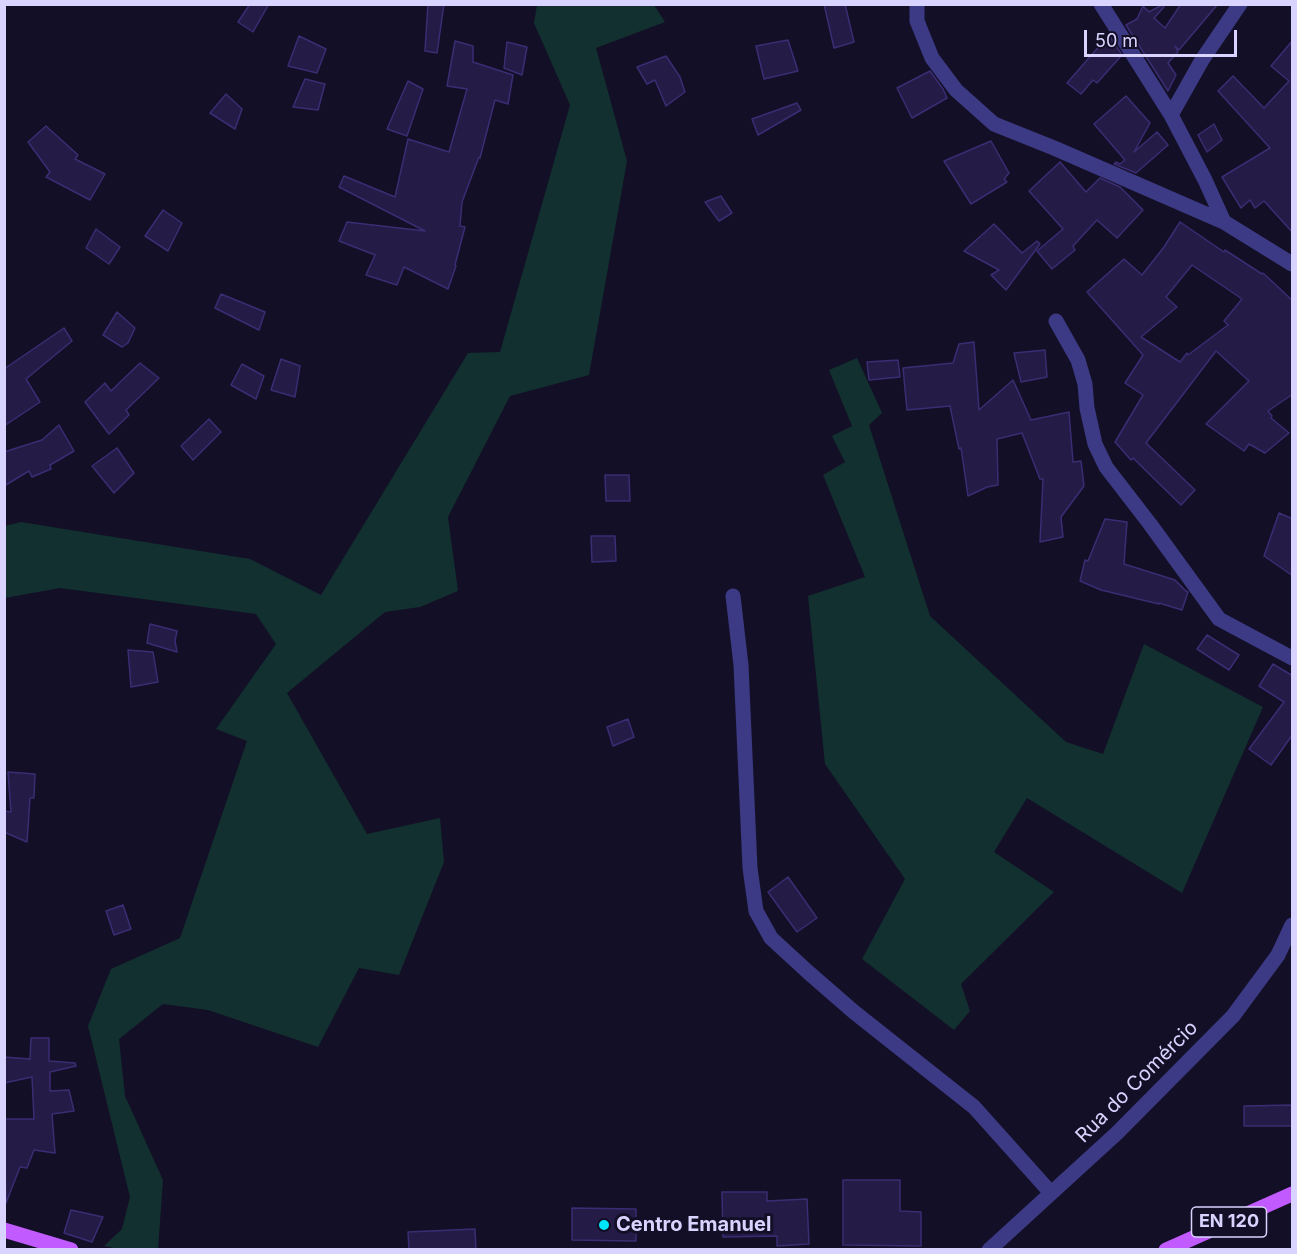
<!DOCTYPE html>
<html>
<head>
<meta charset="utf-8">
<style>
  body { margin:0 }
  #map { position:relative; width:1297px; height:1254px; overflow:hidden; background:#130f26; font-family:Inter,sans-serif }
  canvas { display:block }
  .frame { position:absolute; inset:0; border:6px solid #d9d4ff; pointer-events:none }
  .scale { position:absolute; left:1084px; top:30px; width:153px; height:27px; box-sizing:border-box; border:3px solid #d9d4ff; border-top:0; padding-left:8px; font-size:18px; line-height:21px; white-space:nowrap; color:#d9d4ff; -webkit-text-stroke:4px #130f26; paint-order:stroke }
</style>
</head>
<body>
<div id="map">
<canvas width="1297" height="1254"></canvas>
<div class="frame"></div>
<div class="scale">50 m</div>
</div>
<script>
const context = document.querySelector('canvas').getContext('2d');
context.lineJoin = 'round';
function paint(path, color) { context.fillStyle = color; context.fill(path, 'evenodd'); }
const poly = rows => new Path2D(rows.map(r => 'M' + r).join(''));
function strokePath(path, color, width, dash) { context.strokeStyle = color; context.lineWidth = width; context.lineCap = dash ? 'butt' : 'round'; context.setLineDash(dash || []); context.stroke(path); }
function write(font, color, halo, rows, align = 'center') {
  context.font = font + ' Inter,sans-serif'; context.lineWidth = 6; context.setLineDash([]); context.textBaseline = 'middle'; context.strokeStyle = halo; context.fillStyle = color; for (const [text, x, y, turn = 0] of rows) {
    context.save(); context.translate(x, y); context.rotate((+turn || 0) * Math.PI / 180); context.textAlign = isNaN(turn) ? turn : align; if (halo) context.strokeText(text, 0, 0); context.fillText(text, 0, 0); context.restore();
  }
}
paint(poly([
  [537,5,654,5,665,22,596,48,627,161,589,375,510,396,448,517,458,591,420,607,385,612,287,693,367,834,440,818,444,862,399,975,359,968,318,1047,208,1010,163,1004,119,1039,125,1096,163,1180,158,1249,119,1249,104,1246,122,1229,130,1197,88,1026,111,969,180,938,247,741,216,729,276,644,256,614,60,588,5,598,5,526,21,522,250,559,321,595,468,353,500,352,570,105,534,23],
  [857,358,882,413,869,425,930,616,1066,742,1103,754,1144,644,1263,707,1182,893,1027,798,994,852,1054,892,961,984,970,1011,954,1030,862,959,905,879,825,764,808,596,865,577,823,475,845,462,832,436,852,426,829,370]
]), '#12302f');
const building = poly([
  [250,4,269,4,253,32,238,22,250,4],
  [428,4,444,4,437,53,425,51,428,4],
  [824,4,845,4,854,42,834,48,824,4],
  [1181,4,1218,4,1179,50,1175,46,1178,52,1168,63,1176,75,1168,91,1126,25,1137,19,1143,6,1149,12,1162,5,1164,7,1154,18,1165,28,1181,4],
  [1109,35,1122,55,1097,83,1093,80,1081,94,1067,83,1109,35],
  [299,36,326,49,317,73,288,66,299,36],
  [788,40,798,71,764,79,756,46,788,40],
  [1293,40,1292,78,1293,233,1264,201,1255,208,1250,200,1241,208,1222,177,1270,148,1218,91,1233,76,1264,108,1289,81,1271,66,1293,40],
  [455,41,473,46,473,62,513,75,508,104,495,100,480,158,479,157,462,202,460,226,465,227,455,265,456,266,448,289,404,267,397,285,366,275,375,255,339,241,347,222,425,231,339,187,344,176,395,197,408,139,449,152,467,89,447,86,455,41],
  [507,42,527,47,522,75,504,68,507,42],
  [666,56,680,77,685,92,666,106,655,80,647,84,637,67,666,56],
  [930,71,943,89,947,98,912,118,897,88,930,71],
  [305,79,325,84,318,110,293,107,305,79],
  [408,81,423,89,407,136,387,129,408,81],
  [226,94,242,109,235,129,210,113,226,94],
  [1126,96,1150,123,1134,152,1157,132,1168,145,1136,173,1114,164,1116,162,1120,164,1125,160,1094,124,1126,96],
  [797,103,801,110,758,135,752,119,797,103],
  [1214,124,1222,140,1207,152,1198,135,1214,124],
  [46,126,78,155,75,159,105,174,90,200,46,177,50,172,28,142,46,126],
  [991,141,1009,173,1004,179,1007,182,971,204,944,161,991,141],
  [1060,162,1086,192,1100,178,1120,187,1143,210,1117,238,1097,220,1073,246,1075,250,1052,269,1037,251,1063,229,1029,191,1060,162],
  [721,196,732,213,719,221,705,202,721,196],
  [163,210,182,223,168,251,145,236,163,210],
  [1180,222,1224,252,1225,250,1262,274,1263,273,1293,301,1293,394,1268,411,1272,416,1271,418,1289,433,1265,453,1249,444,1244,451,1206,424,1249,381,1216,351,1146,443,1195,490,1181,505,1133,458,1131,460,1115,442,1143,395,1125,383,1143,355,1087,292,1124,259,1142,275,1164,247,1180,222],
  [1192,265,1242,299,1224,321,1228,325,1188,355,1187,353,1180,362,1141,337,1177,307,1166,297,1192,265],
  [994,224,1022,253,1037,241,1040,244,1006,290,991,275,999,270,964,251,994,224],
  [96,229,120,247,109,264,86,248,96,229],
  [221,294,265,312,259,330,215,308,221,294],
  [117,312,135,328,128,343,122,347,103,335,117,312],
  [64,328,72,341,26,379,40,402,4,426,4,369,64,328],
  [974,342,979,410,1013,380,1031,420,1069,412,1073,462,1081,461,1084,486,1061,517,1063,537,1040,542,1043,479,1040,479,1022,433,997,439,998,485,987,487,968,496,961,448,959,449,950,406,907,410,903,368,953,363,959,344,974,342],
  [1045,350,1047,377,1021,382,1014,353,1045,350],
  [281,359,300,366,295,397,271,390,281,359],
  [898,360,900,377,869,380,867,362,898,360],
  [140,363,159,378,126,410,129,415,109,434,85,402,105,383,111,391,140,363],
  [242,364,264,376,256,399,231,385,242,364],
  [209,419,221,432,193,460,181,446,209,419],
  [59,425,74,451,50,465,51,469,32,477,29,471,4,486,4,452,42,440,59,425],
  [117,448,134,473,114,493,92,466,117,448],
  [605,475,629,475,630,501,606,501,605,475],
  [1279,513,1293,519,1293,576,1264,556,1279,513],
  [1105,519,1127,522,1124,564,1175,580,1186,591,1188,592,1182,610,1159,603,1159,604,1101,590,1080,581,1085,560,1088,561,1105,519],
  [591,536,615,536,616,561,592,562,591,536],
  [150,624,177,631,175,641,177,652,147,643,150,624],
  [1207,635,1239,655,1229,670,1197,649,1207,635],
  [128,650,153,652,158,682,131,687,128,650],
  [1273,664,1293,676,1293,734,1271,765,1249,749,1284,702,1259,686,1273,664],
  [628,719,634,737,613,746,607,727,628,719],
  [8,772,35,774,34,798,30,798,27,842,4,832,4,811,11,812,8,772],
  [788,877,817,918,797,932,768,892,788,877],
  [123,905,131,929,114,935,106,911,123,905],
  [31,1038,49,1038,49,1061,75,1063,76,1066,50,1072,50,1091,69,1090,74,1111,52,1114,55,1153,34,1150,27,1168,20,1167,6,1203,4,1119,34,1119,32,1077,4,1083,4,1057,30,1059,31,1038],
  [1293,1105,1293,1126,1244,1126,1244,1106,1293,1105],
  [843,1180,900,1180,900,1211,921,1212,921,1246,843,1245,843,1180],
  [722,1192,767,1192,767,1201,807,1199,809,1244,777,1246,777,1236,723,1237,722,1192],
  [572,1208,636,1209,636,1241,572,1240,572,1208],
  [71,1210,103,1217,92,1242,64,1233,71,1210],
  [475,1229,476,1250,409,1250,408,1232,475,1229]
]);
paint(building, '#241b47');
strokePath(building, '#3b2d73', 1.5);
strokePath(poly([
  [917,4,917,21,932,58,956,90,994,124,1054,148,1224,222,1292,264],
  [1101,4,1171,115,1205,180,1224,222],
  [1171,115,1202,60,1240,4],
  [1056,321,1078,360,1085,384,1087,408,1095,444,1106,467,1150,524,1219,619,1292,658],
  [733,596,741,665,750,868,756,911,771,938,808,972,854,1012,974,1107,1051,1193],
  [989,1250,1117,1133,1233,1016,1278,955,1292,925]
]), '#3d3a85', 15);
strokePath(poly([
  [4,1230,71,1250],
  [1166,1250,1292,1194]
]), '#c25bff', 15);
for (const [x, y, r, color] of [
  [604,1225,6,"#00e5ff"]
]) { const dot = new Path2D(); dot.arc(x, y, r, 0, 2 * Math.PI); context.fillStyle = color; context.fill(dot); strokePath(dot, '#130f26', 2); }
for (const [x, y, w] of [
  [1229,1222,75]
]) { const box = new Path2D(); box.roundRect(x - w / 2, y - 15, w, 30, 4.5); context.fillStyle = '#130f26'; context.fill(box); strokePath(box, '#d9d4ff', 1.5); }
write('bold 18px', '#d9d4ff', null, [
  ["EN 120",1229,1222]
]);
write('20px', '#d9d4ff', '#130f26', [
  ["Rua do Comércio",1137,1082,-45]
]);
write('bold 20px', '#d9d4ff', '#130f26', [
  ["Centro Emanuel",616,1225]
], 'left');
</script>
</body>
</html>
